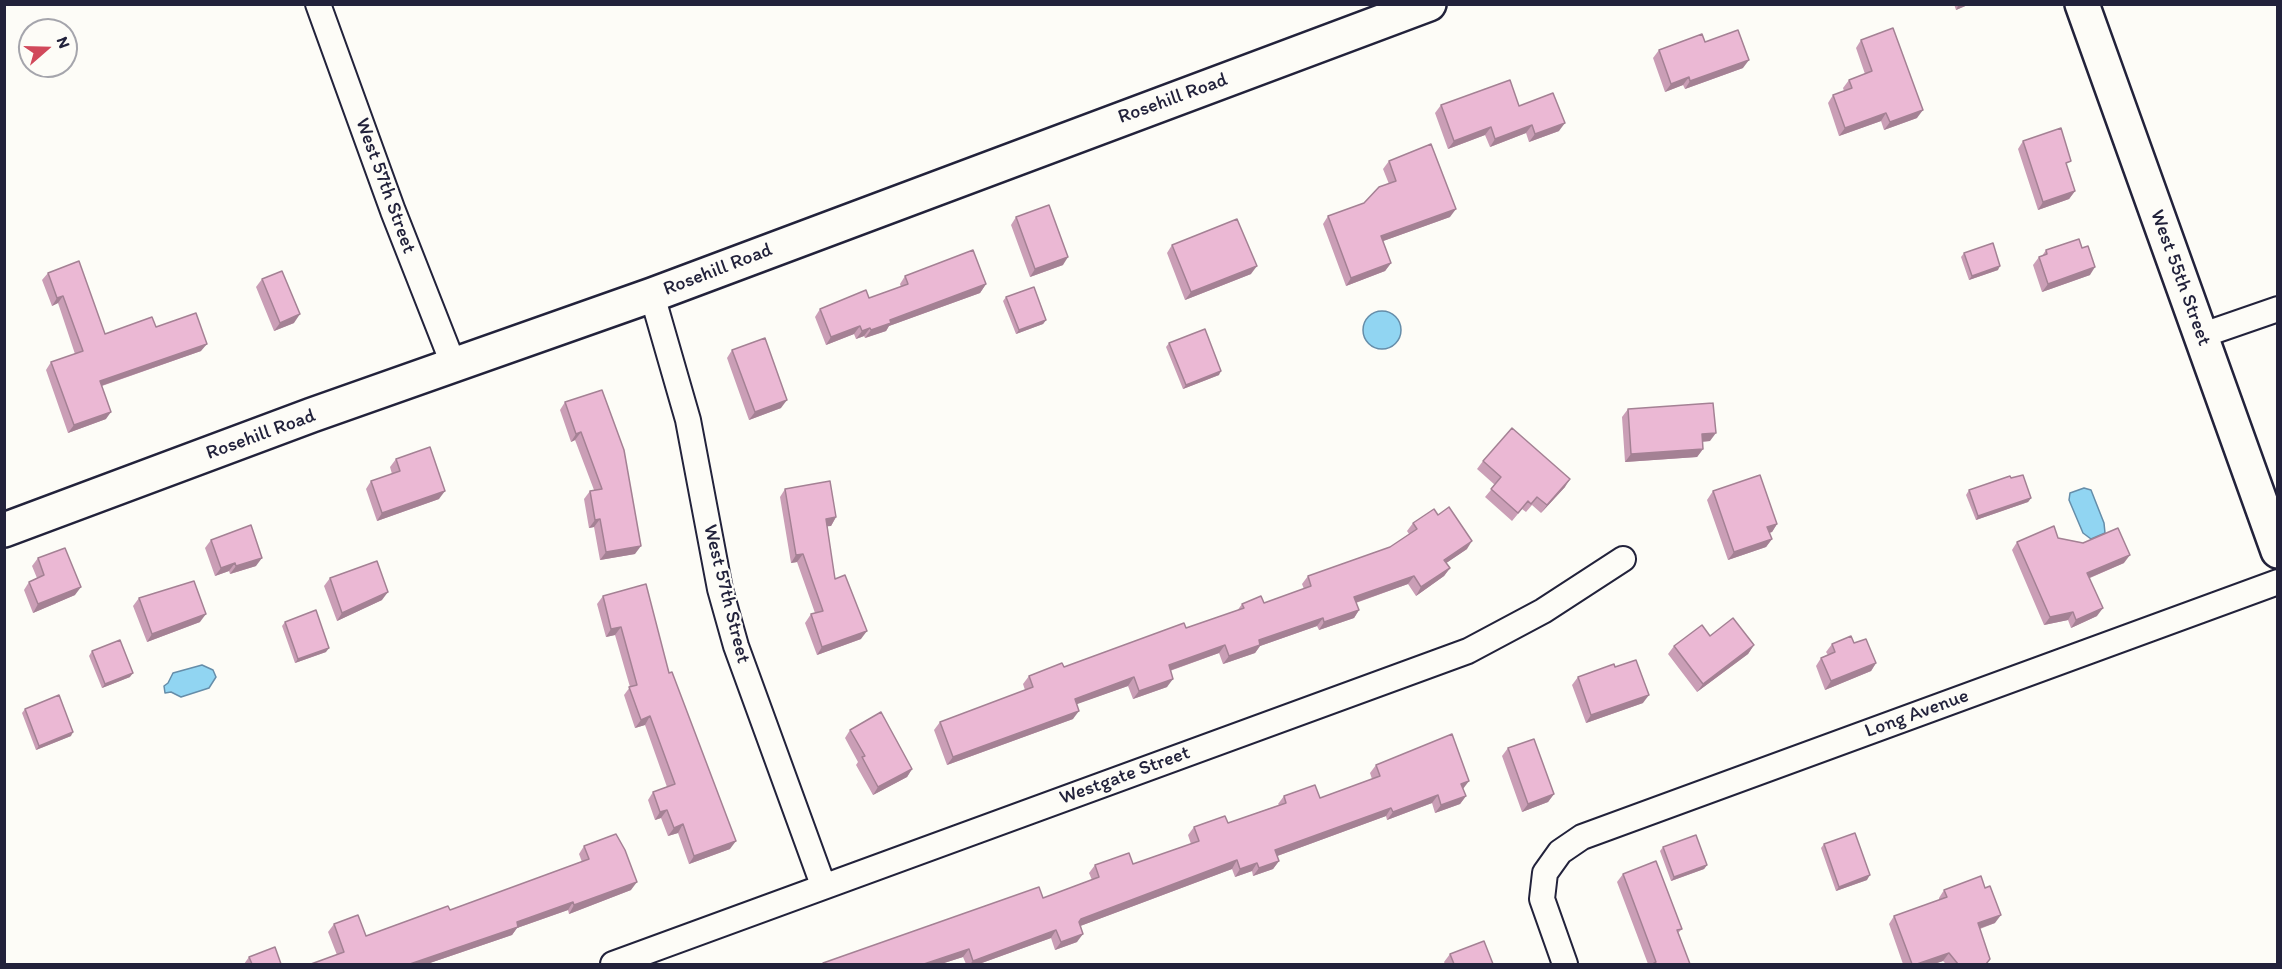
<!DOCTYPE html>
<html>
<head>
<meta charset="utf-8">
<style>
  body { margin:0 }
  #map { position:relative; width:2282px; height:969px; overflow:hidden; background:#fdfcf7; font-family:Itim,sans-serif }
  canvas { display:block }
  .frame { position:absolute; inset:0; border:6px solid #22223b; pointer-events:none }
  .north { position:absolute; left:18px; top:18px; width:60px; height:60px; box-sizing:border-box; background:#fdfcf7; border:2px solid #a5a5ac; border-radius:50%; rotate:70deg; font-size:16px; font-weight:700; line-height:24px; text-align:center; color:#22223b }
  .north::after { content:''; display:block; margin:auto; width:21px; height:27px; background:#d1495b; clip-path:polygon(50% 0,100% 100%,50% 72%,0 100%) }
</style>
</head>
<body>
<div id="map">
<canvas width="2282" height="969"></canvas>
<div class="frame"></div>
<div class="north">N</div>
</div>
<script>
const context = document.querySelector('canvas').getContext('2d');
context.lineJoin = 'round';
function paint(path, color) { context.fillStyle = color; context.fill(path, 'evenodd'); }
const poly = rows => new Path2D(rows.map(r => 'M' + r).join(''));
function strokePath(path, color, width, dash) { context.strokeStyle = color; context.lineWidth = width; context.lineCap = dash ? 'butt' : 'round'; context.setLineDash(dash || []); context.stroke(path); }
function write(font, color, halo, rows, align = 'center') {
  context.font = font + ' Itim,sans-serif'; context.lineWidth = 4.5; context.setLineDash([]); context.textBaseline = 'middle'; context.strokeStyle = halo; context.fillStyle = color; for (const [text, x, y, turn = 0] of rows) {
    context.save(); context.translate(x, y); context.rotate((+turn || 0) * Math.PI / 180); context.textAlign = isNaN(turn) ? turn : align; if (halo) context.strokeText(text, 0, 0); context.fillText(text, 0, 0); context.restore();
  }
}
const water = poly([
  '1363 330a19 19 0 1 1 38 0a19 19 0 1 1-38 0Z',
  [2084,488,2091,490,2104,523,2105,533,2091,539,2083,533,2069,500,2070,493,2084,488],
  [202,665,213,670,216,677,209,688,181,697,171,692,165,693,164,686,168,683,173,673,202,665]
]);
paint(water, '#91d5f2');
strokePath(water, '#658da9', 1.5);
const street = poly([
  [318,4,393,211,454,366],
  [652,295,688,420,720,589,736,646,823,885],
  [2200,336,2278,309],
  [613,964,1468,651,1543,611,1623,559],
  [1565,964,1542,899,1545,873,1560,852,1582,837,2278,582]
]);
const secondary = poly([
  [2082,4,2278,551],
  [4,530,312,415,652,295,1429,4]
]);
strokePath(street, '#22223b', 28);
strokePath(secondary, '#22223b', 38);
strokePath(street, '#fdfcf7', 24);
strokePath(secondary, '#fdfcf7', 33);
paint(poly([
  [1954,4,1970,4,1956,10],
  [1861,40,1917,118,1884,130,1881,121,1839,136,1828,103,1833,95,1844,91,1843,88,1849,80,1865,74,1856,48],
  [1705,42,1743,68,1685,89,1683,85,1665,92,1653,58,1659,50],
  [1441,105,1519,106,1559,131,1529,142,1526,133,1490,147,1485,135,1448,149,1435,113],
  [2023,141,2067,167,2075,191,2069,199,2038,210,2018,149],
  [1389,161,1450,217,1383,241,1391,263,1385,271,1346,286,1323,224,1328,216,1364,203,1389,184,1383,169],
  [1016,217,1063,265,1030,277,1011,225],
  [1172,245,1251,274,1185,300,1167,253],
  [2046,250,2090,275,2042,292,2033,265,2039,257,2042,256],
  [1964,253,1998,270,1969,280,1961,257],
  [48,273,105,334,156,327,201,351,102,386,106,419,68,433,46,370,51,362,75,354,58,303,52,306,42,280],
  [905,276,986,284,980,293,889,326,886,331,865,338,864,336,856,339,854,334,826,345,815,317,820,309,869,298,901,287,900,284],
  [262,279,294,323,274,331,256,287],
  [1006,297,1046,320,1043,324,1016,334,1003,301],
  [1169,343,1219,375,1183,389,1166,347],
  [732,350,781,408,749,420,727,358],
  [602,390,635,554,600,560,594,527,589,528,584,499,590,491,594,490,575,440,571,442,560,410,565,402],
  [1628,409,1710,441,1702,442,1703,449,1697,457,1625,462,1622,417],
  [396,459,439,499,377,521,366,489,371,481,392,474,390,467],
  [1483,461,1565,487,1541,513,1532,505,1526,512,1522,509,1512,521,1485,497,1495,485,1477,469],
  [2011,478,2031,498,2028,502,1976,520,1966,495,1969,490],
  [785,489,836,517,831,526,827,526,835,579,861,639,817,655,805,623,811,614,815,613,797,562,791,563,780,497],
  [1713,491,1777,524,1772,532,1769,533,1772,539,1766,547,1728,560,1707,500],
  [1438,515,1467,549,1446,563,1450,568,1444,576,1416,596,1408,584,1356,603,1359,610,1354,618,1319,630,1317,626,1260,646,1255,653,1223,664,1219,653,1170,671,1167,687,1133,699,1128,686,1076,704,1073,719,947,765,934,730,940,722,1025,690,1023,684,1029,676,1064,667,1186,628,1237,611,1242,604,1264,603,1304,589,1302,584,1308,576,1390,547,1409,534,1407,531,1413,523],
  [2058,538,2124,563,2090,578,2097,616,2071,628,2068,620,2044,625,2012,550,2017,542],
  [211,540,256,566,230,574,229,571,215,576,205,548],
  [38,558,75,595,33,613,24,590,29,582,37,578,32,566],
  [330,578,382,600,337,621,324,586],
  [603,596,669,673,730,849,689,864,678,833,668,836,661,818,655,820,648,800,653,792,667,787,645,725,635,728,624,695,630,687,615,635,606,637,597,604],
  [139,598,200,622,147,642,133,606],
  [285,622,326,652,295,663,282,626],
  [1710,636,1754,645,1748,654,1697,692,1668,654,1674,646],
  [1854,643,1876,663,1871,671,1825,690,1816,666,1821,658,1828,655,1826,652,1832,644],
  [92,651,130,677,102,688,89,656],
  [1615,667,1643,703,1586,723,1572,685,1578,677],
  [25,709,71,736,36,750,22,713],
  [850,730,912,769,907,777,873,795,856,765,858,762,845,738],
  [1508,748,1554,794,1548,802,1522,812,1502,756],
  [1376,765,1463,789,1466,796,1460,804,1435,813,1432,803,1387,820,1386,816,1277,856,1279,861,1273,869,1253,876,1252,871,1235,877,1232,869,1080,926,1077,942,1055,950,1051,938,979,964,966,964,963,957,941,964,823,964,823,963,1043,898,1092,880,1089,873,1095,865,1133,864,1191,844,1188,835,1194,827,1228,823,1279,805,1278,804,1284,796,1320,798,1372,779,1370,773],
  [1824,844,1867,880,1836,891,1821,848],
  [584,846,631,890,569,914,568,910,517,928,512,935,427,964,311,964,337,955,328,932,334,924,366,936,450,910,582,862,579,854],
  [1663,847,1707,865,1704,869,1671,881,1660,851],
  [1623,874,1682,929,1678,933,1690,964,1648,964,1617,882],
  [1944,890,1995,923,1980,929,1987,964,1946,964,1943,961,1934,964,1903,964,1889,924,1894,916,1939,900,1939,898],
  [1450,954,1493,964,1445,964,1444,962],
  [249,957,281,964,244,964]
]), '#ca9eb6');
paint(poly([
  [1959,4,1970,4,1956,10],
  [1749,60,1743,68,1685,89,1690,81],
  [1689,77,1683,85,1665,92,1671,84],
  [1923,110,1917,118,1884,130,1890,122],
  [1886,113,1881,121,1839,136,1845,128],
  [1565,123,1559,131,1529,142,1535,134],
  [1532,125,1526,133,1490,147,1495,139],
  [1491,127,1485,135,1448,149,1454,141],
  [2075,191,2069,199,2038,210,2043,202],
  [1456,209,1450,217,1375,244,1381,236],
  [1068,257,1063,265,1030,277,1035,269],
  [1391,263,1385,271,1346,286,1351,278],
  [1257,266,1251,274,1185,300,1191,292],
  [2000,266,1998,270,1969,280,1972,276],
  [2095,267,2090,275,2042,292,2048,284],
  [986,284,980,293,889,326,886,331,865,338,871,330,890,320],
  [63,296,58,303,52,306,57,298],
  [300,314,294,323,274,331,280,323],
  [1046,320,1043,324,1016,334,1019,330],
  [860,326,854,334,826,345,831,337],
  [870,328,864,336,856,339,862,331],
  [207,344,201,351,95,388,100,381],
  [1221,371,1219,375,1183,389,1186,385],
  [787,400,781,408,749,420,755,412],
  [111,412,106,419,68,433,74,425],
  [581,432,575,440,571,442,576,434],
  [1716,433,1710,441,1696,442,1702,434],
  [1703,449,1697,457,1625,462,1631,454],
  [1570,479,1565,487,1541,513,1547,505],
  [445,491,439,499,377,521,382,513],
  [2031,498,2028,502,1976,520,1978,516],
  [836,517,831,526,820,527,826,519],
  [600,519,594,527,589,528,595,520],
  [1777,524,1772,532,1762,535,1767,527],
  [1772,539,1766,547,1728,560,1734,552],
  [1472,541,1467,549,1439,568,1444,560],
  [641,546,635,554,600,560,606,552],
  [803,554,797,562,791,563,796,555],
  [2130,555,2124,563,2082,581,2087,573],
  [262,558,256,566,230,574,236,566],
  [235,563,229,571,215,576,221,568],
  [1450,568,1444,576,1416,596,1421,587],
  [1414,576,1408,584,1349,605,1354,597],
  [81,587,75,595,33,613,38,604],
  [388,592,382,600,337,621,342,613],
  [2103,608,2097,616,2071,628,2076,620],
  [1359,610,1354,618,1319,630,1324,622],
  [2073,612,2068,620,2044,625,2050,617],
  [206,614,200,622,147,642,152,634],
  [1323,618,1317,626,1260,646,1255,653,1223,664,1229,656,1259,640],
  [621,627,615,635,606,637,611,629],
  [867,631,861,639,817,655,822,647],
  [1225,645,1219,653,1163,673,1169,665],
  [1754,645,1748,654,1697,692,1703,684],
  [329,648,326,652,295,663,298,659],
  [1876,663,1871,671,1825,690,1831,681],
  [133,673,130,677,102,688,105,684],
  [1134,677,1128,686,1069,707,1075,699],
  [1173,679,1167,687,1133,699,1139,691],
  [1649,695,1643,703,1586,723,1591,715],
  [1079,711,1073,719,947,765,953,757],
  [650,716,645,725,635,728,641,720],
  [73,732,71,736,36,750,39,746],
  [912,769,907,777,873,795,878,787],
  [1469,781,1463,789,1461,784],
  [1554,794,1548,802,1522,812,1528,804],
  [1438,795,1432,803,1387,820,1393,812],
  [1466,796,1460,804,1435,813,1441,805],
  [1391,808,1386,816,1269,859,1275,850],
  [667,810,661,818,655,820,660,812],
  [683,824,678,833,668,836,674,828],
  [736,841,730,849,689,864,694,856],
  [1237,860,1232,869,1075,928,1073,930,1081,919],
  [1279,861,1273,869,1253,876,1259,868],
  [1257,863,1252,871,1235,877,1240,869],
  [1707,865,1704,869,1671,881,1674,877],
  [1870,875,1867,880,1836,891,1839,887],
  [637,882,631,890,569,914,574,905],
  [573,902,568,910,517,928,512,935,427,964,410,964,517,922],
  [2001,915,1995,923,1972,931,1978,923],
  [1056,930,1051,938,979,964,970,964,973,961],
  [1083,934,1077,942,1055,950,1061,942],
  [969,949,963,957,941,964,924,964],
  [1949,953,1943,961,1934,964,1917,964]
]), '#a48194');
const building = poly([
  [1893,28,1923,110,1890,122,1886,113,1845,128,1833,95,1852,88,1849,80,1872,71,1861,40,1893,28],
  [1738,30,1749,60,1690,81,1689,77,1671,84,1659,50,1702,34,1705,42,1738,30],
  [1510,80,1519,106,1553,93,1565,123,1535,134,1532,125,1495,139,1491,127,1454,141,1441,105,1510,80],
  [2061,128,2071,161,2066,163,2075,191,2043,202,2023,141,2061,128],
  [1431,144,1456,209,1381,236,1391,263,1351,278,1328,216,1364,203,1379,187,1396,181,1389,161,1431,144],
  [1049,205,1068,257,1035,269,1016,217,1049,205],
  [1237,219,1257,266,1191,292,1172,245,1237,219],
  [2079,239,2082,248,2088,246,2095,267,2048,284,2039,257,2047,254,2046,250,2079,239],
  [1993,243,2000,266,1972,276,1964,253,1993,243],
  [973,250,986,284,890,320,891,323,871,330,870,328,862,331,860,326,831,337,820,309,866,290,869,298,908,284,905,276,973,250],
  [79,261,105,334,152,317,156,327,196,313,207,344,100,381,111,412,74,425,51,362,83,351,63,296,57,298,48,273,79,261],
  [282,271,300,314,280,323,262,279,282,271],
  [1034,287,1046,320,1019,330,1006,297,1034,287],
  [1205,329,1221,371,1186,385,1169,343,1205,329],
  [765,338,787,400,755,412,732,350,765,338],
  [602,390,624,450,641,546,606,552,600,519,595,520,590,491,602,489,581,432,576,434,565,402,602,390],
  [1713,403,1716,433,1702,434,1703,449,1631,454,1628,409,1713,403],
  [1512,428,1570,479,1547,505,1537,497,1531,504,1528,501,1518,513,1491,489,1501,477,1483,461,1512,428],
  [430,447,445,491,382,513,371,481,400,471,396,459,430,447],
  [1760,475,1777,524,1767,527,1772,539,1734,552,1713,491,1760,475],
  [2023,475,2031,498,1978,516,1969,490,2010,476,2011,478,2023,475],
  [830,481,836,517,826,519,835,579,845,575,867,631,822,647,811,614,823,611,803,554,796,555,785,489,830,481],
  [1449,507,1472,541,1444,560,1450,568,1421,587,1414,576,1354,597,1359,610,1324,622,1323,618,1259,640,1260,645,1229,656,1225,645,1169,665,1173,679,1139,691,1134,677,1075,699,1079,711,953,757,940,722,1033,687,1029,676,1062,663,1064,667,1184,623,1186,628,1244,608,1242,604,1261,596,1264,603,1311,586,1308,576,1390,547,1417,529,1413,523,1434,509,1438,515,1449,507],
  [251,525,262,558,236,566,235,563,221,568,211,540,251,525],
  [2054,526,2058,538,2083,543,2118,528,2130,555,2087,573,2103,608,2076,620,2073,612,2050,617,2017,542,2054,526],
  [65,548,81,587,38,604,29,582,44,575,38,558,65,548],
  [377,561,388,592,342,613,330,578,377,561],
  [194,581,206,614,152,634,139,598,194,581],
  [646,584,669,673,672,672,736,841,694,856,683,824,674,828,667,810,660,812,653,792,675,784,650,716,641,720,629,687,637,685,621,627,611,629,603,596,646,584],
  [316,610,329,648,298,659,285,622,316,610],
  [1733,618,1754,645,1703,684,1674,646,1702,625,1710,636,1733,618],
  [1851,636,1854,643,1866,639,1876,663,1831,681,1821,658,1835,652,1832,644,1851,636],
  [120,640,133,673,105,684,92,651,120,640],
  [1636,660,1649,695,1591,715,1578,677,1614,664,1615,667,1636,660],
  [59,695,73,732,39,746,25,709,59,695],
  [881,712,912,769,878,787,862,757,865,756,850,730,881,712],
  [1452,734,1469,781,1461,784,1466,796,1441,805,1438,795,1393,812,1391,808,1275,850,1279,861,1259,868,1257,863,1240,869,1237,860,1081,919,1079,922,1083,934,1061,942,1056,930,973,961,969,949,924,964,824,964,823,963,1039,887,1043,898,1099,877,1095,865,1129,853,1133,864,1199,841,1194,827,1225,816,1228,823,1286,803,1284,796,1315,785,1320,798,1380,776,1376,765,1452,734],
  [1534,739,1554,794,1528,804,1508,748,1534,739],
  [1855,833,1870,875,1839,887,1824,844,1855,833],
  [616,834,625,850,637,882,574,905,573,902,517,922,518,927,410,964,311,964,344,952,334,924,358,915,366,936,448,906,450,910,589,859,584,846,616,834],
  [1696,835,1707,865,1674,877,1663,847,1696,835],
  [1656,861,1682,929,1677,930,1690,964,1654,964,1654,963,1656,962,1623,874,1656,861],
  [1981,876,1985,888,1990,886,2001,915,1978,923,1990,959,1986,964,1958,964,1949,953,1917,964,1912,964,1894,916,1947,897,1944,890,1981,876],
  [1484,941,1493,964,1454,964,1450,954,1484,941],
  [275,947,281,964,252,964,249,957,275,947]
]);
paint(building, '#ebb8d4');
strokePath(building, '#a48194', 1.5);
write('20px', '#22223b', '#fdfcf7', [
  ["Rosehill Road",1173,99,-20],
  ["West 57th Street",385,186,70],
  ["Rosehill Road",718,270,-21],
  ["West 55th Street",2180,278,70],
  ["Rosehill Road",261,435,-20],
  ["West 57th Street",726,594,76],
  ["Long Avenue",1917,714,-20],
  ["Westgate Street",1125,776,-20]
]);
</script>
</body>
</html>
